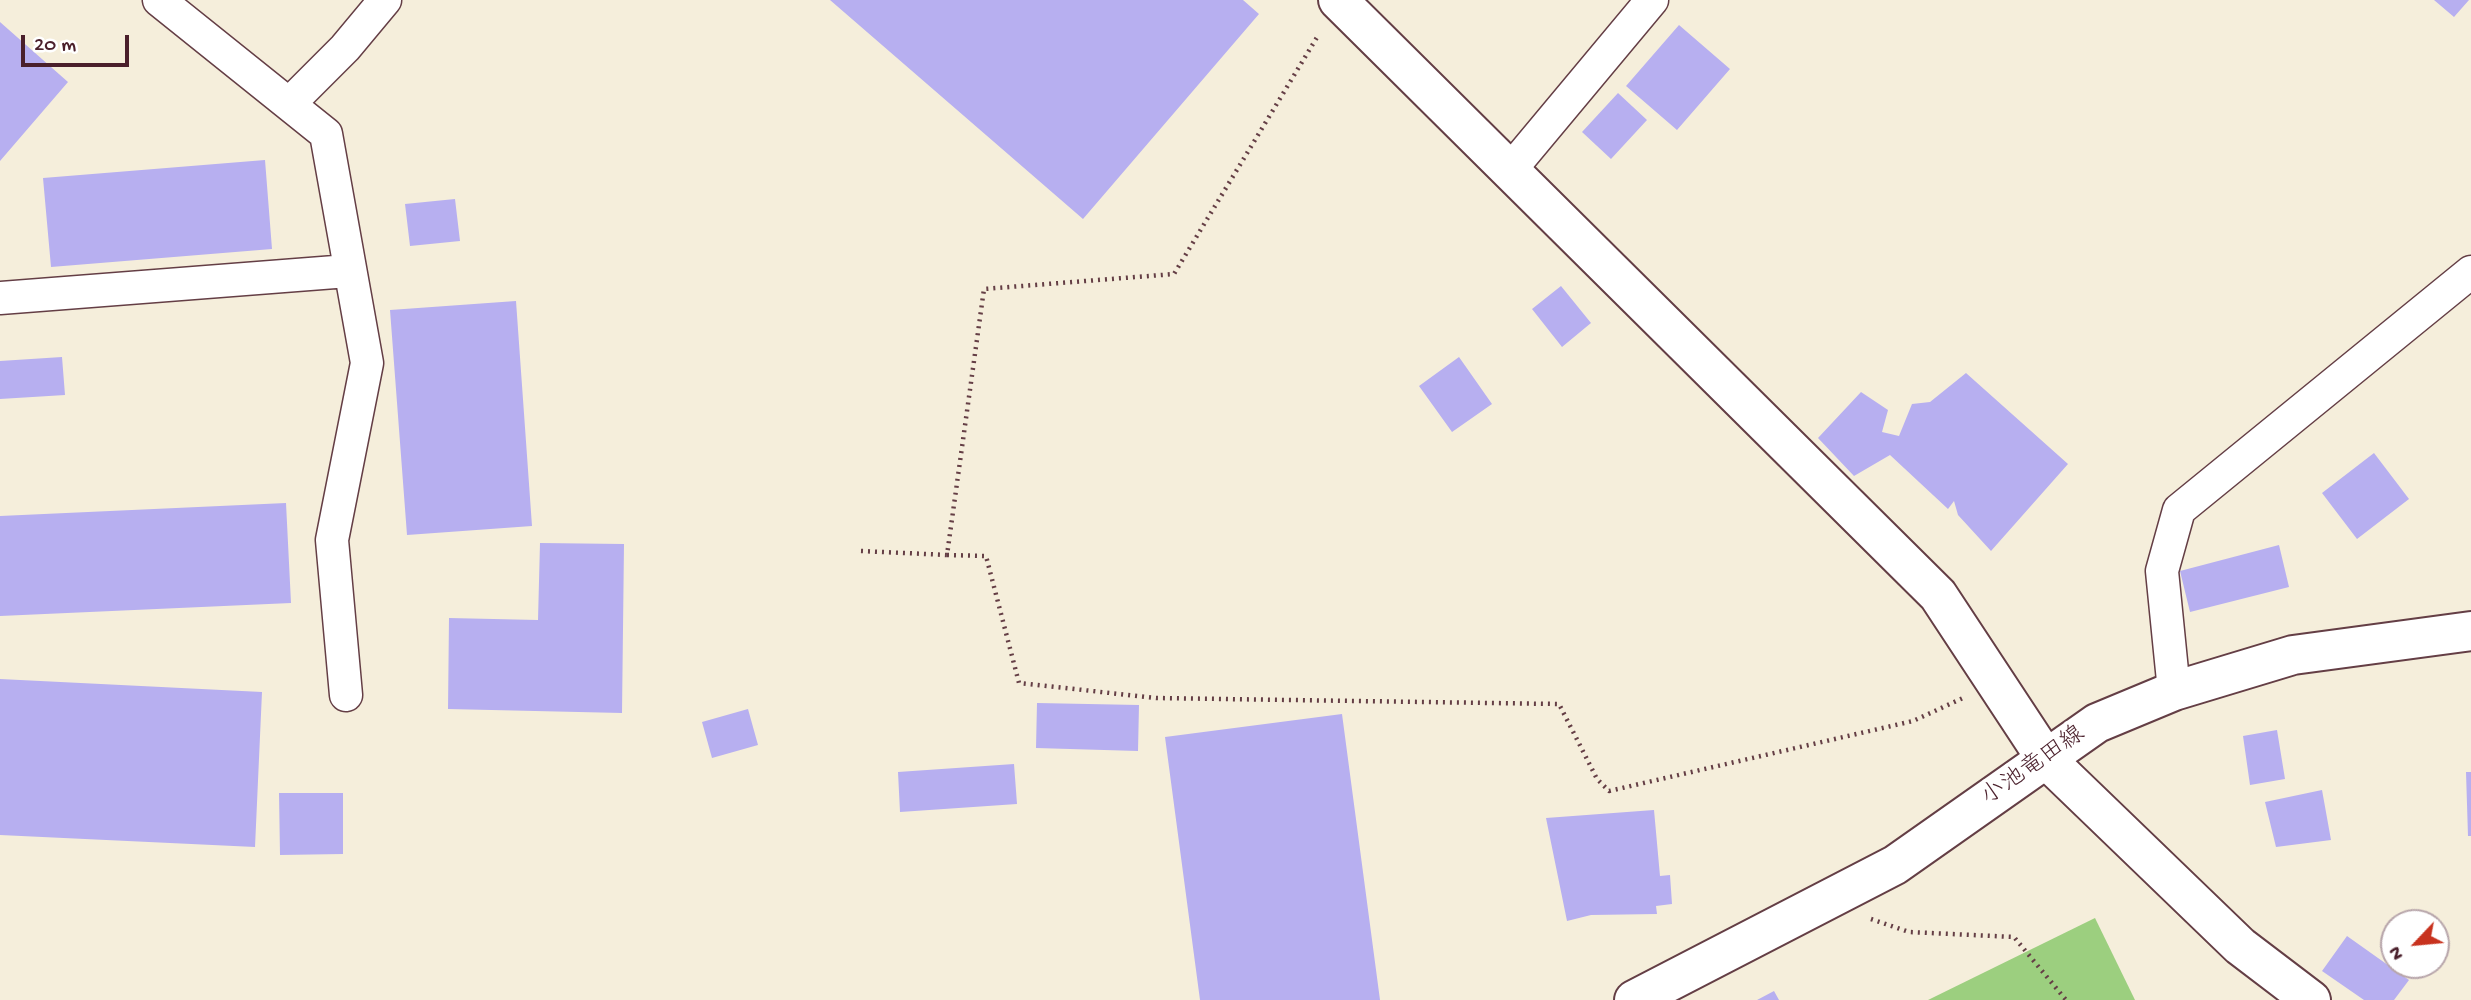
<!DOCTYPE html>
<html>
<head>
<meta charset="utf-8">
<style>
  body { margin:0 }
  #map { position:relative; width:2471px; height:1000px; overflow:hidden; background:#f5eedb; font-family:"Gochi Hand",sans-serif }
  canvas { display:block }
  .north { position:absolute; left:2380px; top:909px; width:70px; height:70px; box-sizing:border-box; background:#fff; border:2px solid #b7a5aa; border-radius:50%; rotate:244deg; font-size:19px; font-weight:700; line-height:28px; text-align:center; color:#4a1f2b }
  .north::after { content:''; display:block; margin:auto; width:24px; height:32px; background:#c8321e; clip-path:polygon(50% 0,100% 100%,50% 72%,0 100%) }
  .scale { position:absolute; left:21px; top:35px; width:108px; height:32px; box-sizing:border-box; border:4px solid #4a1f2b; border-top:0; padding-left:9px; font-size:21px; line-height:24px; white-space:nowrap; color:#4a1f2b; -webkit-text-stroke:5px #fff; paint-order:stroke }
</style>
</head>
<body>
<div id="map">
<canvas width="2471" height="1000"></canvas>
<div class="north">N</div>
<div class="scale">20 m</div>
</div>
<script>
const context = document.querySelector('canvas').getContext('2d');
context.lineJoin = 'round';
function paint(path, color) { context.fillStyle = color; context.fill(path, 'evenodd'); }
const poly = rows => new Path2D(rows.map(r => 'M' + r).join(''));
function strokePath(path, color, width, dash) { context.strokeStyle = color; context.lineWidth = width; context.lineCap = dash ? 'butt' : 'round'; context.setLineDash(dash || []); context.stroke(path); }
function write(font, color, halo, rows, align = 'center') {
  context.font = font + ' "Gochi Hand","Klee One",sans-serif'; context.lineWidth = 7; context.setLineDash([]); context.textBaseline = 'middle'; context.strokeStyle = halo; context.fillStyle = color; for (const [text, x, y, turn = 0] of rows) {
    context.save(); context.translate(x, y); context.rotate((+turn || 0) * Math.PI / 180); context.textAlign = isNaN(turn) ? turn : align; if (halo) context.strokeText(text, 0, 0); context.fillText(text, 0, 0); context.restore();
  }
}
paint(poly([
  [2095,918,2135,1000,1928,1000]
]), '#9ccf7f');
paint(poly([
  [830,0,1243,0,1259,14,1083,219],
  [2434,0,2469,0,2454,17],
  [0,22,68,82,0,161],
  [1679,25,1730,69,1677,130,1626,86],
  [1618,93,1647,120,1611,159,1582,132],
  [265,160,272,249,51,267,43,178],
  [455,199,460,241,410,246,405,204],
  [1561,286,1591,323,1562,347,1532,309],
  [516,301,532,526,407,535,390,310],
  [62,357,65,395,0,399,0,361],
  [1459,357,1492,404,1452,432,1419,386],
  [1966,373,2068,464,1991,551,1958,515,1954,501,1948,509,1890,455,1854,476,1818,438,1861,392,1888,410,1882,432,1899,436,1912,404,1930,402],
  [2374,453,2409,499,2357,539,2322,493],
  [286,503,291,603,0,616,0,516],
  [540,543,624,544,622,713,448,709,449,618,538,620],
  [2279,545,2289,587,2190,612,2180,571],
  [0,679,262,692,255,847,0,835],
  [1037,703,1139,705,1138,751,1036,748],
  [748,709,758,745,712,758,702,722],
  [1342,714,1380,1000,1200,1000,1165,737],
  [2277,730,2285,779,2250,785,2243,736],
  [1014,764,1017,804,900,812,898,772],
  [2466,772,2471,772,2471,836,2468,836],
  [2322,790,2331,840,2276,847,2265,802],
  [279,793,343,793,343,854,280,855],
  [1654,810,1660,876,1670,875,1672,904,1656,906,1657,914,1591,915,1567,921,1546,818],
  [2347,936,2409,980,2394,1000,2364,1000,2322,971],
  [1774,991,1779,1000,1757,1000]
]), '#b7aff0');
const minor = poly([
  [159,0,326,134,367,363,332,540,346,695],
  [290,103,345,48,385,0],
  [1511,169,1652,0],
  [0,298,348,271],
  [2174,691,2162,571,2179,510,2471,272]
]);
const tertiary = poly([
  [1338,0,1938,595,2046,759,2240,946,2311,1000]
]);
const secondary = poly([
  [1634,1000,1895,865,2097,723,2174,691,2293,655,2471,631]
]);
strokePath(minor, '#643e45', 35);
strokePath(tertiary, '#643e45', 42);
strokePath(secondary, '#643e45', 42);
strokePath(poly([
  [861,551,947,555,984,289,1174,274,1319,34],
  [947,555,986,556,1019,683,1156,698,1559,704,1597,779,1609,791,1913,721,1963,698],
  [1871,919,1909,932,2014,937,2066,1000]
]), '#643e45', 4.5, [2, 5]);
strokePath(minor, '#fff', 32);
strokePath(tertiary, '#fff', 38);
strokePath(secondary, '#fff', 38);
write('24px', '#4a1f2b', '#fff', [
  ["小池竜田線",2034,767,-35]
]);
</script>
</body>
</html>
